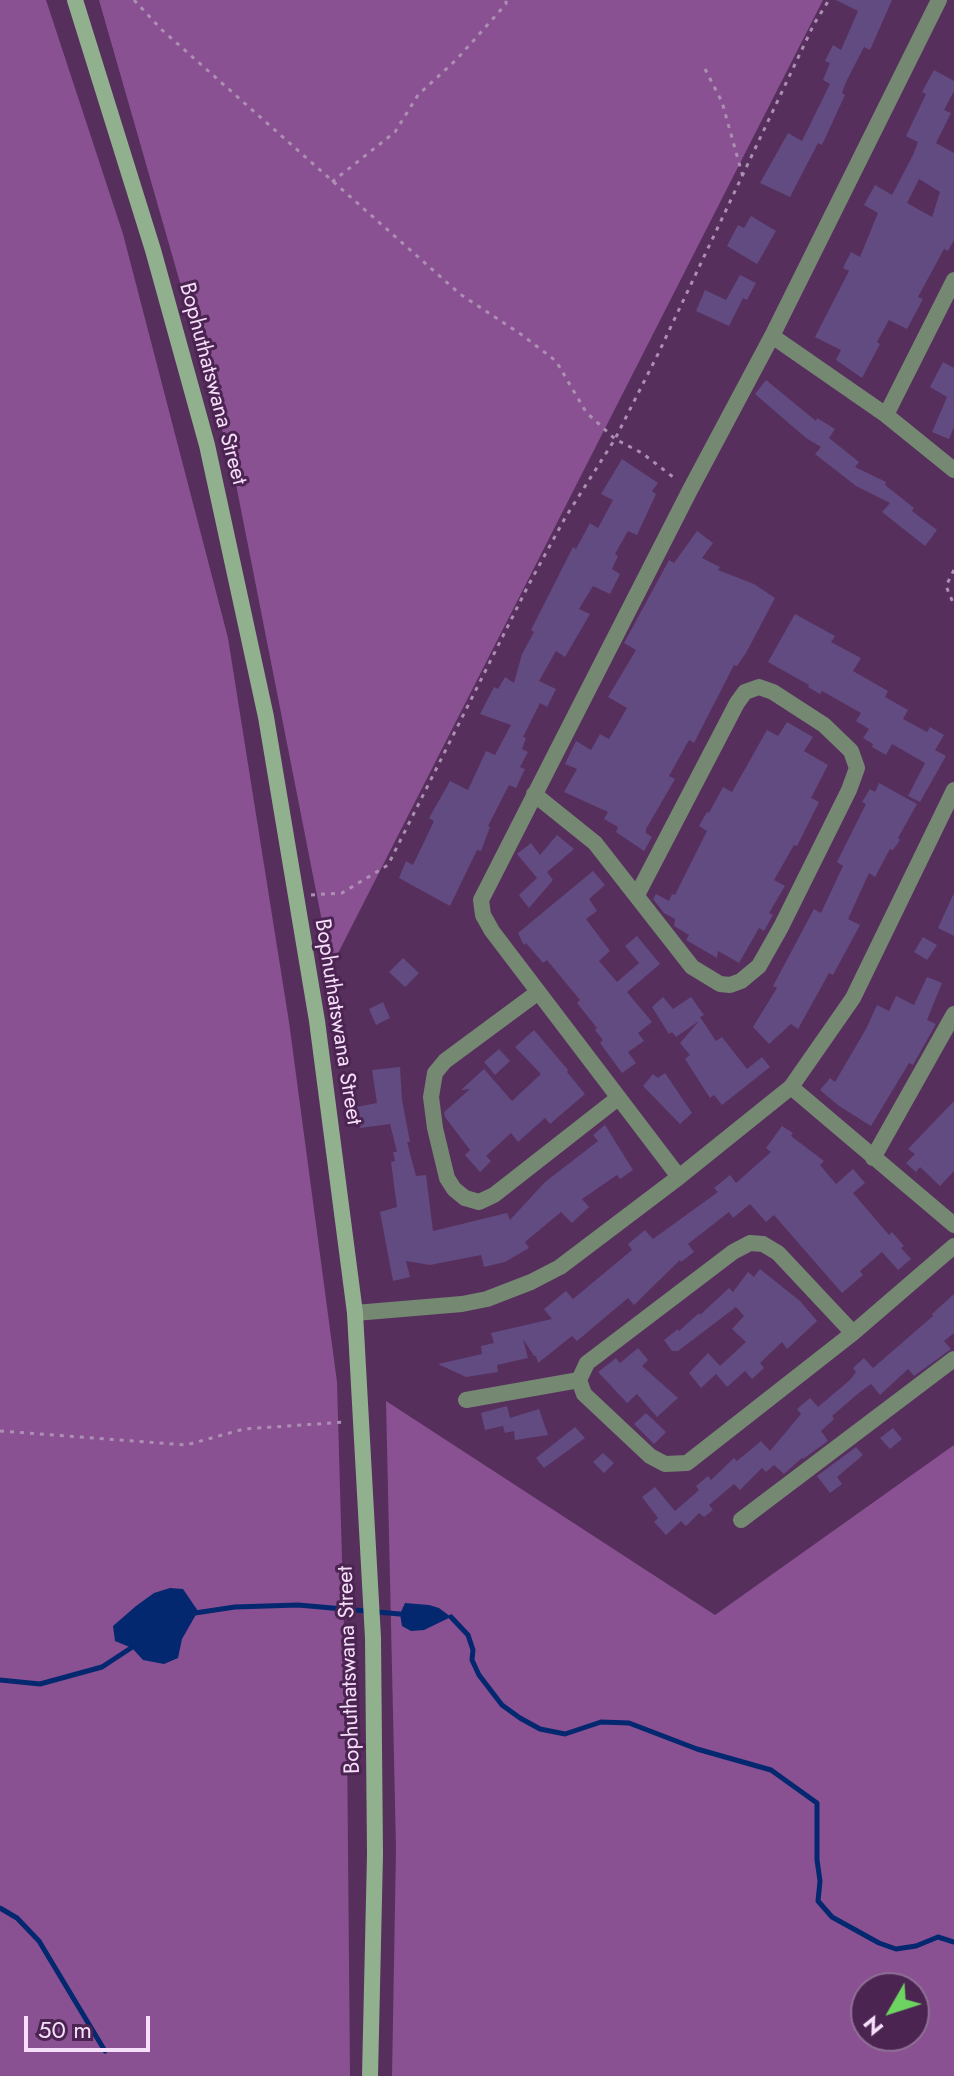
<!DOCTYPE html>
<html>
<head>
<meta charset="utf-8">
<style>
  body { margin:0 }
  #map { position:relative; width:954px; height:2076px; overflow:hidden; background:#562f5d; font-family:Jost,sans-serif }
  canvas { display:block }
  .north { position:absolute; left:850px; top:1972px; width:80px; height:80px; box-sizing:border-box; background:#4b2451; border:2px solid #8f6f95; border-radius:50%; rotate:231deg; font-size:22px; font-weight:700; line-height:32px; text-align:center; color:#f6dffa }
  .north::after { content:''; display:block; margin:auto; width:28px; height:36px; background:#6dd361; clip-path:polygon(50% 0,100% 100%,50% 72%,0 100%) }
  .scale { position:absolute; left:24px; top:2016px; width:126px; height:36px; box-sizing:border-box; border:4px solid #f6dffa; border-top:0; padding-left:10px; font-size:24px; line-height:28px; white-space:nowrap; color:#f6dffa; -webkit-text-stroke:6px #4b2451; paint-order:stroke }
</style>
</head>
<body>
<div id="map">
<canvas width="954" height="2076"></canvas>
<div class="north">N</div>
<div class="scale">50 m</div>
</div>
<script>
const context = document.querySelector('canvas').getContext('2d');
context.lineJoin = 'round';
function paint(path, color) { context.fillStyle = color; context.fill(path, 'evenodd'); }
const poly = rows => new Path2D(rows.map(r => 'M' + r).join(''));
function strokePath(path, color, width, dash) { context.strokeStyle = color; context.lineWidth = width; context.lineCap = dash ? 'butt' : 'round'; context.setLineDash(dash || []); context.stroke(path); }
function write(font, color, halo, rows, align = 'center') {
  context.font = font + ' Jost,sans-serif'; context.lineWidth = 6; context.setLineDash([]); context.textBaseline = 'middle'; context.strokeStyle = halo; context.fillStyle = color; for (const [text, x, y, turn = 0] of rows) {
    context.save(); context.translate(x, y); context.rotate((+turn || 0) * Math.PI / 180); context.textAlign = isNaN(turn) ? turn : align; if (halo) context.strokeText(text, 0, 0); context.fillText(text, 0, 0); context.restore();
  }
}
paint(poly([
  [0,0,46,0,123,234,228,638,289,1022,337,1382,347,1737,350,2076,0,2076],
  [99,0,823,0,331,967,232,464],
  [386,1401,715,1615,954,1445,954,2076,392,2076,396,1848],
  [866,1988,914,1988,914,2036,866,2036]
]), '#895192');
paint(poly([
  [170,1588,183,1589,198,1611,182,1639,178,1658,164,1664,143,1660,132,1648,115,1641,113,1626,136,1606,154,1593],
  [405,1603,429,1605,439,1608,451,1617,424,1630,411,1631,402,1626,400,1614]
]), '#032870');
strokePath(poly([
  [195,1613,235,1607,298,1605,400,1614],
  [451,1617,468,1635,473,1650,472,1660,479,1675,502,1705,520,1718,540,1729,565,1734,601,1722,629,1723,697,1749,771,1770,817,1803,817,1860,820,1881,818,1901,832,1917,879,1943,896,1949,916,1946,938,1937,954,1942],
  [0,1680,40,1684,102,1667,134,1646],
  [0,1908,17,1918,39,1941,105,2051]
]), '#032870', 5);
paint(poly([
  [836,0,892,0,870,50,864,47,846,82,842,93,845,95,822,145,818,143,790,197,760,183,788,133,802,141,830,84,823,80,830,63,825,61,833,45,841,50,858,11],
  [934,70,954,81,954,91,944,110,951,113,936,143,954,153,954,240,948,251,944,249,918,297,923,299,907,329,889,320,877,342,880,344,862,378,836,360,841,350,815,337,849,271,843,268,851,252,860,257,878,213,864,205,875,185,892,195,913,155,918,142,906,136,926,94,922,92],
  [919,179,940,192,932,217,907,203],
  [751,216,776,231,757,264,727,246,738,225,744,228],
  [740,275,756,283,747,300,743,298,729,326,696,311,705,290,726,300],
  [943,362,954,368,954,427,949,439,932,432,947,397,930,387],
  [766,380,816,421,817,418,835,429,829,438,859,462,855,467,886,482,885,485,914,508,912,511,937,530,925,546,882,512,890,503,856,486,815,454,821,447,806,438,755,394],
  [622,459,658,483,652,491,656,494,637,535,628,531,615,554,618,556,612,569,620,574,610,594,593,586,579,609,590,614,565,657,556,651,539,681,556,689,547,707,540,703,523,737,526,738,522,749,528,752,520,767,525,769,516,788,509,785,488,826,490,827,481,851,477,850,450,906,399,878,406,861,413,865,434,821,429,818,450,781,468,790,486,751,495,755,511,725,480,714,494,687,498,689,505,677,514,683,522,654,534,632,531,630,573,547,576,549,590,523,598,528,613,500,601,494],
  [697,531,713,543,702,558,720,567,718,570,754,584,775,598,746,653,737,666,734,665,694,743,689,740,669,776,675,779,646,829,646,833,652,837,644,851,616,832,618,827,604,819,608,812,564,792,577,769,565,764,576,741,591,750,600,734,609,739,627,708,608,697,636,650,624,643,669,560,674,563],
  [795,614,835,636,831,642,861,658,853,671,888,691,885,697,908,710,903,719,927,732,930,727,944,735,935,750,946,756,920,802,908,796,925,763,892,744,886,755,872,747,873,744,863,738,869,729,856,721,861,713,822,691,820,694,808,687,809,685,768,662],
  [787,722,813,737,804,751,828,765,811,798,819,802,797,846,794,845,774,880,785,886,769,913,773,915,764,931,759,928,739,963,718,951,717,958,686,940,689,935,674,926,675,919,664,913,653,899,656,894,669,901,672,894,675,895,707,831,699,826,707,812,709,813,723,787,732,792,767,730,778,736],
  [879,783,917,804,898,838,900,840,893,850,890,849,875,877,869,873,848,919,860,925,833,975,829,973,798,1029,791,1024,769,1044,753,1027,777,988,773,986,814,909,821,913,843,866,837,862,866,804,862,802,870,789,875,792],
  [557,835,574,849,547,872,553,880,529,908,519,895,537,878,517,854,531,843,540,855],
  [593,871,605,885,589,899,597,911,586,919,610,951,599,961,617,982,639,963,625,946,637,936,660,964,627,992,652,1022,638,1033,644,1041,628,1052,636,1063,622,1073,600,1043,603,1040,595,1030,597,1028,577,1003,580,1000,547,960,543,963,526,943,524,945,518,933],
  [954,893,954,936,938,928],
  [923,937,937,945,927,960,914,952],
  [403,958,419,973,405,987,389,972],
  [927,977,942,983,927,1020,936,1024,913,1065,909,1063,871,1126,839,1106,820,1090,830,1078,835,1082,866,1029,877,1005,889,1011,896,996,914,1005],
  [663,997,673,1009,691,997,704,1015,700,1017,716,1041,722,1037,747,1069,762,1057,770,1067,722,1105,714,1095,710,1098,685,1059,690,1055,680,1043,699,1021,676,1037,672,1032,669,1034,652,1007],
  [383,1002,390,1018,376,1025,369,1009],
  [534,1030,568,1070,567,1072,585,1094,550,1124,545,1118,518,1142,511,1133,486,1156,491,1161,480,1172,465,1155,470,1150,445,1117,444,1112,470,1089,461,1090,484,1069,512,1101,541,1074,515,1047],
  [499,1049,510,1061,495,1075,484,1062],
  [400,1067,402,1100,410,1142,407,1142,416,1176,426,1175,433,1231,507,1213,510,1220,545,1182,598,1141,593,1135,605,1125,633,1170,620,1179,617,1175,582,1199,589,1207,572,1223,561,1212,525,1242,529,1248,505,1262,484,1267,481,1255,430,1265,406,1261,410,1277,393,1281,380,1212,397,1207,391,1162,395,1161,393,1152,397,1152,390,1124,360,1128,357,1107,377,1103,372,1070],
  [665,1073,692,1113,680,1124,643,1086,653,1074,658,1078],
  [954,1101,954,1171,940,1186,920,1167,916,1172,906,1163,915,1154,908,1149],
  [782,1126,793,1133,791,1136,824,1161,820,1165,836,1184,853,1169,865,1183,853,1193,889,1235,892,1232,904,1246,901,1248,911,1259,898,1270,882,1252,860,1271,863,1275,842,1293,774,1215,766,1222,750,1204,733,1218,729,1212,688,1244,694,1252,681,1262,680,1260,634,1305,628,1298,577,1341,572,1336,538,1363,536,1356,534,1356,523,1339,528,1358,497,1365,498,1372,466,1377,438,1364,482,1354,481,1346,494,1343,491,1333,552,1319,544,1309,566,1291,573,1299,632,1250,628,1244,645,1230,653,1239,718,1192,714,1188,730,1175,736,1183,771,1152,766,1148],
  [760,1269,800,1301,817,1321,787,1349,782,1342,760,1363,764,1368,752,1379,745,1371,727,1387,716,1374,701,1388,689,1373,708,1353,720,1366,746,1342,732,1329,744,1316,736,1307,678,1351,672,1351,664,1340,678,1329,679,1331,699,1313,700,1315,729,1288,733,1292,748,1272,754,1277],
  [954,1294,954,1333,944,1341,951,1349,914,1376,908,1369,880,1395,871,1384,860,1392,832,1416,834,1419,821,1431,828,1441,803,1459,802,1458,784,1474,774,1465,766,1472,762,1468,740,1490,734,1484,709,1505,713,1510,704,1517,699,1513,686,1526,681,1521,666,1535,654,1522,658,1518,642,1497,655,1487,675,1511,699,1490,696,1486,708,1476,711,1480,734,1458,737,1461,761,1441,770,1451,801,1414,797,1409,810,1398,818,1407,850,1380,856,1372,853,1368,864,1358,873,1368,933,1316,932,1314],
  [638,1348,648,1360,642,1366,678,1398,657,1417,637,1394,627,1403,598,1372,616,1358,620,1363],
  [507,1406,510,1418,539,1409,548,1435,515,1440,514,1431,505,1433,503,1426,485,1430,481,1413],
  [646,1413,666,1432,654,1444,634,1424],
  [575,1427,585,1438,544,1468,536,1458],
  [893,1428,902,1439,890,1449,880,1438],
  [856,1447,863,1455,837,1477,842,1484,830,1493,817,1476],
  [603,1453,614,1463,604,1473,593,1462]
]), '#614b81');
strokePath(poly([
  [134,0,162,30,460,294,522,335,556,361,586,412,615,439,642,453,677,480],
  [705,69,722,102,743,177],
  [332,182,395,132,418,95,457,59,506,4,506,0],
  [954,570,946,586,954,605],
  [311,895,342,893,388,865,528,586,565,518,615,439,658,354,814,24,829,0],
  [0,1431,186,1445,244,1429,345,1422]
]), '#ad8fb3', 3, [4, 6]);
strokePath(poly([
  [772,336,886,415,954,470],
  [886,415,954,280],
  [534,794,595,843,692,967,720,984,730,985,741,981,759,966,781,927,849,790,857,768,851,751,824,725,773,692,759,687,745,692,737,703,637,895],
  [537,993,445,1061,435,1073,431,1097,435,1128,447,1178,454,1189,465,1198,479,1202,494,1195,618,1098],
  [791,1087,954,1225],
  [873,1158,954,1014],
  [679,1177,492,931,483,915,481,900,690,490,772,336,939,0],
  [355,1313,462,1304,487,1299,531,1282,560,1267,679,1177,791,1087,853,998,954,790],
  [853,1333,778,1253,763,1244,750,1243,733,1252,587,1363,579,1380,584,1394,650,1456,665,1464,687,1463,853,1333,954,1246],
  [466,1400,579,1380],
  [741,1520,954,1359]
]), '#758872', 16);
strokePath(poly([
  [75,0,153,250,207,445,266,717,317,1021,355,1313,373,1638,375,1854,370,2076]
]), '#91b08d', 16);
write('22px', '#f6dffa', '#4b2451', [
  ["Bophuthatswana Street",212,384,75],
  ["Bophuthatswana Street",337,1022,81],
  ["Bophuthatswana Street",350,1670,-92]
]);
</script>
</body>
</html>
